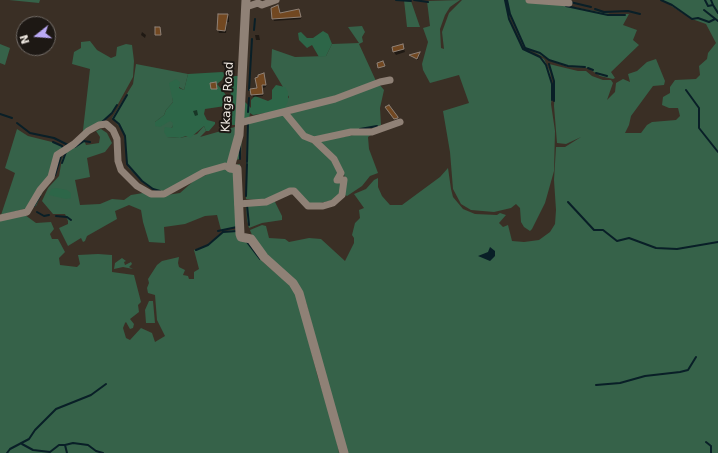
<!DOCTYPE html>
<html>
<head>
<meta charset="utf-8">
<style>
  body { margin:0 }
  #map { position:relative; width:718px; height:453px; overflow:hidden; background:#3a2f25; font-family:"DejaVu Sans",sans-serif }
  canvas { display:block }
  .north { position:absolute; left:16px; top:16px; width:40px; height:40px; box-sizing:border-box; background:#1d1814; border:1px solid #716b66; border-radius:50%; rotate:253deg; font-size:11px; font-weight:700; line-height:16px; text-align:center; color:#efe8e1 }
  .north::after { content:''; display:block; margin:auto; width:14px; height:18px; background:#bbaaf6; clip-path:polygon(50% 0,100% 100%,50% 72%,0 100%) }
</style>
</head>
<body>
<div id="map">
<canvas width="718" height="453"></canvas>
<div class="north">N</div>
</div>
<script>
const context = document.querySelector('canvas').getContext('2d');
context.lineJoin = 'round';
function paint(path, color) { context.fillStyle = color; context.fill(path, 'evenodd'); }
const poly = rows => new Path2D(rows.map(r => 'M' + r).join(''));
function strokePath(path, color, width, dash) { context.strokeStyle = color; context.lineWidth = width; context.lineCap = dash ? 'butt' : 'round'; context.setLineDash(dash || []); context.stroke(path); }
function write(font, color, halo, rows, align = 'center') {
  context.font = font + ' "DejaVu Sans",sans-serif'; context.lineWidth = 4; context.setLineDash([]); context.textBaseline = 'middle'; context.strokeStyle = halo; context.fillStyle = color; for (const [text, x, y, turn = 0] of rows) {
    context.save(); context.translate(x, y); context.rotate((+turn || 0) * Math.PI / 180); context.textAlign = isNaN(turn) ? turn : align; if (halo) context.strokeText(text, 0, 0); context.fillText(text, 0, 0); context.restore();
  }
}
paint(poly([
  [9,0,40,0,39,3],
  [404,0,411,1,420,27,407,27],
  [460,0,450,7,445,15,440,29,441,48,444,49,442,32,449,13,462,0,505,0,510,19,522,48,544,59,550,72,553,89,551,104,555,131,554,171,545,203,532,229,530,231,524,227,521,222,520,208,516,204,511,208,494,212,471,210,461,204,453,189,450,152,443,111,469,103,459,75,430,83,423,70,422,64,428,42,423,28,430,26,427,1],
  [506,0,527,0,558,4,610,14,629,14,623,25,637,30,633,40,639,45,611,72,615,78,613,79,600,76,588,68,568,67,551,61,523,46,510,16],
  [662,0,718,0,718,453,346,453,306,302,255,243,250,230,262,225,266,226,269,238,285,239,289,242,309,238,321,239,345,261,354,243,354,238,352,235,355,223,360,218,359,210,364,208,354,194,366,189,374,180,378,178,378,187,382,196,390,205,402,205,440,177,448,168,451,189,453,197,463,209,475,214,497,215,500,213,506,215,499,223,503,227,508,225,512,241,524,242,539,240,550,232,555,224,556,210,554,180,556,147,565,147,581,137,566,144,557,143,554,106,555,85,549,64,578,71,586,71,592,76,603,80,611,80,613,83,607,100,615,92,616,83,623,79,630,82,628,74,637,71,647,62,656,59,665,81,664,85,653,86,631,116,629,125,625,133,641,133,647,125,652,122,676,120,680,116,678,108,669,108,662,105,663,97,670,93,670,87,675,80,696,79,700,75,699,66,707,59,708,53,716,43,706,24,692,19],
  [362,26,365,32,362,37,363,42,359,44,376,81,349,92,280,111,289,97,271,67,272,49,295,57,326,56,332,44,359,43,348,27],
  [90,41,97,50,111,58,116,56,117,47,126,44,132,45,134,61,133,77,113,113,82,139,90,69,72,64,74,52,81,48,81,42],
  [0,44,10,48,5,65,0,63],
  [136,64,188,74,184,90,179,87,172,93,173,102,166,110,164,115,155,122,170,120,174,123,167,137,180,138,197,134,204,126,206,131,200,137,242,125,241,158,177,189,160,191,152,189,141,181,128,167,124,135,119,126,112,118,133,84],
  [379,84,384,90,380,108,381,125,376,127,309,138,289,114],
  [283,115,308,140,329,155,342,179,340,193,335,200,310,205,295,190,267,201,246,199,247,120],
  [17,129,28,136,56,143,63,146,64,149,55,175,42,193,36,206,1,215,15,173,5,168],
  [101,129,107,133,112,143,105,152,87,158,90,177,75,180,80,205,100,204,112,199,124,200,131,195,149,192,167,195,180,193,197,178,223,168,240,164,241,212,239,227,221,230,217,215,205,216,185,224,164,227,165,243,149,242,143,222,141,210,129,205,115,211,117,219,87,236,85,241,83,242,81,238,68,246,59,228,68,224,68,221,65,214,53,214,42,201,48,188,59,176,62,159,66,152,84,140,86,145,99,143,100,137,96,131],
  [377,131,368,137,369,149,378,173,370,176,362,186,347,196,345,195,345,178,343,171,319,141],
  [274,200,282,216,282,220,262,223,249,228,247,220,246,202],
  [25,215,36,223,51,222,54,229,50,234,52,239,58,239,65,252,59,258,60,265,77,267,80,264,78,255,98,254,112,255,112,272,134,275,141,302,138,305,139,312,130,319,134,324,133,328,130,329,126,322,125,323,123,328,126,338,130,340,141,328,152,333,155,342,165,336,157,320,155,295,148,293,147,288,149,283,148,279,157,265,162,261,179,257,178,263,179,267,185,270,183,275,188,276,189,279,194,279,194,272,199,269,194,250,207,245,222,232,232,230,240,230,263,262,292,287,297,296,318,378,333,423,339,453,0,453,0,219],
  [122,258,126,261,124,262,125,265,131,262,132,264,129,267,133,269,123,267,114,269,115,263],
  [149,301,153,301,155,323,146,323,145,310]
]), '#366249');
paint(poly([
  [323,31,328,34,332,44,326,56,319,57,312,45,307,48,299,40,298,33,301,32,307,38,313,38],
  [222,72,225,73,222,80,217,84,231,101,230,78,235,76,241,76,243,100,251,108,251,100,255,96,268,101,272,99,272,90,276,85,285,87,288,92,288,101,285,108,279,111,253,115,250,113,249,119,239,125,232,125,232,105,205,109,204,114,207,120,215,122,215,124,209,131,206,131,204,126,190,138,186,136,180,138,167,137,164,132,165,127,172,128,173,123,170,121,160,127,155,126,155,122,164,115,166,110,173,102,169,83,176,79,180,82,179,88,184,90,188,74],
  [56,188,67,190,71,193,71,198,66,199,49,195,51,189]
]), '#2d6648');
paint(poly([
  [490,247,495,251,495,256,490,261,478,256,488,252]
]), '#091f27');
paint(poly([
  [299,10,301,19,274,21,273,18,280,14],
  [219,15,228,15,229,18,229,22,227,22,226,33,219,33,218,30],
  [142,32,146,35,145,38,141,35],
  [255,35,259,35,260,40,256,40],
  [404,49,405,52,396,55,394,52],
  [420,53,418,60,411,56],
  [264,77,266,87,263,88,263,96,253,97,251,90,258,89],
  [197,110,198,115,195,116,193,111]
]), '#0007');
strokePath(poly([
  [396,0,411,1],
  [414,0,428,2],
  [505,0,509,19,523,49,540,57,546,65,552,84,552,100],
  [507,0,510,14,525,48,540,53,549,60,568,66,585,67],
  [661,0,672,5,692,19,698,18,709,22,715,19],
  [705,0,708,6,713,5,718,13],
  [711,0,713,5],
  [570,2,591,7],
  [566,6,608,15,625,15],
  [595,9,604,12,628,11,640,14],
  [704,10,718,21],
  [254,30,255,19],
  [549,64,554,81,554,101],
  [588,68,593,70],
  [596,73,607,76],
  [249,90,252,39],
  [686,90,699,108,699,128,718,152],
  [127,95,113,119,119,124,125,136,127,164,142,181,153,189,160,191],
  [248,112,249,98],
  [0,114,12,118],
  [102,122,112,113,117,105],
  [17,123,30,133,54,138,68,145],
  [360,129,377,126],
  [53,142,62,146,63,148],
  [75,147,84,141,90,142],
  [240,159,240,146],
  [247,162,248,122],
  [62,163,66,152],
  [55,175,61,156],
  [246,196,247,164],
  [568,202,594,230,603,230,617,241,629,238,656,248,677,249,718,242],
  [247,205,249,225],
  [34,206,40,196],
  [37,212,44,216,49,215],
  [56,216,67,217,71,220],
  [218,231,237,227],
  [247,242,260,259],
  [196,250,208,245,223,232,237,231],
  [596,385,620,383,645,376,680,372,688,370,696,357],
  [706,442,711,446,711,453],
  [22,444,33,450,50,452,59,445,65,445,67,453],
  [65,445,73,443,88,445,96,451,103,453],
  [7,453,10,449,29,439,35,430,56,409,91,395,106,384]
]), '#091f27', 2);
const building = poly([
  [278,5,280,13,299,9,301,17,272,19,271,8,278,5],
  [218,14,228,14,225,31,217,30,218,14],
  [155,27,160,27,161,35,155,35,155,27],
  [403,44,404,49,393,52,392,47,403,44],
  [420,52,417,59,409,55,420,52],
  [383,61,385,66,378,68,377,63,383,61],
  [264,73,266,85,262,85,263,94,251,95,250,89,257,88,255,78,258,77,258,75,264,73],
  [216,82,217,89,211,89,210,83,216,82],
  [389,105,398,117,398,118,394,119,385,107,389,105]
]);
paint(building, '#724821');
strokePath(building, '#8f8176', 1);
strokePath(poly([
  [529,0,569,3],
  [246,7,258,3,262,5,276,0],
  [239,123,335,99,380,82,390,80],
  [314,140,351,132,372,132,400,122],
  [238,204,266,202,290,191,294,191,308,206,323,206,333,203,342,195,344,180,337,180,341,173,334,159,314,140,304,136,285,113],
  [0,218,27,212,40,190,51,177,57,155,74,144,88,131,99,125,106,124,113,130,117,139,118,161,121,170,137,186,151,194,164,194,204,172,225,166,230,168]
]), '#8f8176', 7);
strokePath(poly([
  [246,0,239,135,230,168,237,169,240,234,241,237,251,239,264,257,293,283,299,293,344,453]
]), '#8f8176', 9);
write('12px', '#efe8e1', '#1d1814', [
  ["Kkaga Road",228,97,-87]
]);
</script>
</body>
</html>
